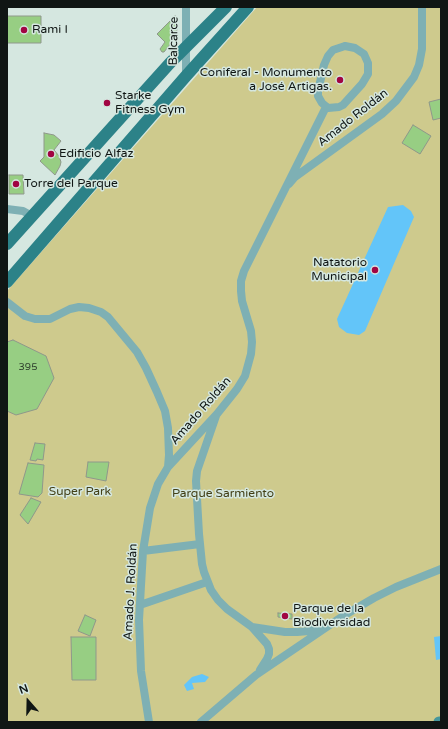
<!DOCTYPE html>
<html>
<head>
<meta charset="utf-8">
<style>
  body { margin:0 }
  #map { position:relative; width:448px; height:729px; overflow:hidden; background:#d5e7e0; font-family:"Varela Round",sans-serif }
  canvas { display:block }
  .frame { position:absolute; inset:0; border:8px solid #101614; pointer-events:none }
  .north { position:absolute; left:8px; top:681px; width:40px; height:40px; -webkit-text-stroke:3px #d5e7e0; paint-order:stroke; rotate:340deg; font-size:11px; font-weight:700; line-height:16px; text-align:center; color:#101614 }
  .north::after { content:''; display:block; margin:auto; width:14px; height:18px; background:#101614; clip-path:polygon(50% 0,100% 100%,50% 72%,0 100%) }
</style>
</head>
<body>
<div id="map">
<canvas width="448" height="729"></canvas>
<div class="frame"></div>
<div class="north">N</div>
</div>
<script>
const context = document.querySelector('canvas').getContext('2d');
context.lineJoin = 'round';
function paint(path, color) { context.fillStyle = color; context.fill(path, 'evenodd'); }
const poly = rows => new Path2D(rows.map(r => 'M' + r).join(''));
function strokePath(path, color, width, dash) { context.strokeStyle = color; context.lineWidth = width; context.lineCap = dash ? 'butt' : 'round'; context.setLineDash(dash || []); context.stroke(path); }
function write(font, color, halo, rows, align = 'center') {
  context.font = font + ' "Varela Round",sans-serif'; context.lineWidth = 3; context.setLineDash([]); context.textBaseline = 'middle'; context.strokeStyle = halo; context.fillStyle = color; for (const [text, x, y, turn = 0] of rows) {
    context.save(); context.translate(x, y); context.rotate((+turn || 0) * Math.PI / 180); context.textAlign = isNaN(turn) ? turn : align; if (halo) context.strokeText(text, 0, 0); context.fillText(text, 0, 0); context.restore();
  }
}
paint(poly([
  [257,7,441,7,441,722,7,722,7,291]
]), '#ceca8d');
paint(poly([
  [403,205,411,211,414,217,365,331,359,335,347,333,339,327,337,319,388,207],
  [441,636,441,659,436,660,434,637],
  [202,674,209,677,205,682,192,683,194,689,187,691,184,685,192,677]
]), '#63c5f9');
const building = poly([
  [7,16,41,16,41,43,7,43,7,16],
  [175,16,177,28,176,37,164,52,162,52,160,49,165,42,157,34,175,16],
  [441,99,441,118,433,120,429,102,441,99],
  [413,125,431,136,420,154,402,143,413,125],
  [44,133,54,135,61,141,54,150,59,156,61,162,60,166,55,175,40,161,44,157,44,133],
  [9,175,23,175,24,194,9,194,9,175],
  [13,340,46,356,54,378,37,409,16,415,7,411,7,342,13,340],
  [35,443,45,444,43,460,37,459,36,461,30,460,35,443],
  [88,462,109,462,106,481,86,477,88,462],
  [28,463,44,465,42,493,38,497,19,494,28,463],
  [31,498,41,502,28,524,20,515,31,498],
  [278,613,292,614,292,619,278,617,278,613],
  [85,615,96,620,90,636,78,631,85,615],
  [71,637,96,637,96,680,72,680,71,637]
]);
paint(building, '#97ce83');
strokePath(building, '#8f988b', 1);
strokePath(poly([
  [345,46,355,48,364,54,368,63,368,74,362,84,343,105,339,107,328,108,322,103,318,96,318,91,324,65,328,56,333,50,345,46],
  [186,76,186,7],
  [289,184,295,177,382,114,396,101,414,77,419,65,422,49,422,7],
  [7,209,23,211,32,216],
  [7,302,25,316,35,319,50,319,70,309,79,307,89,308,101,312,108,317,137,352,146,368,157,392,165,411,168,428,169,455,168,467],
  [216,416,197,471,196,481,199,534,202,564,204,572,211,590,218,600,227,609,252,627,285,632,297,632,309,631,335,622],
  [143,551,200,544],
  [140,605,207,582],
  [252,627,267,644,269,649,269,654,267,659,260,670],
  [149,722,141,671,139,620,143,551,150,508,158,484,168,467,217,414,237,389,245,376,251,354,252,342,251,331,242,301,241,291,241,281,244,271,326,107],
  [201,722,256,675,343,616,374,598,396,587,441,569]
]), '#7eb0b4', 8);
strokePath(poly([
  [439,722,441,722]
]), '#45979d', 11);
strokePath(poly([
  [7,244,170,63,226,7],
  [7,282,186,76,248,7]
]), '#2c8288', 12);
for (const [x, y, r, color] of [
  [24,30,4,"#a10542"],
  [340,80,4,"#a10542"],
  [107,103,4,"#a10542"],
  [51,154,4,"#a10542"],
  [16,184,4,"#a10542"],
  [375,270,4,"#a10542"],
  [285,616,4,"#a10542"]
]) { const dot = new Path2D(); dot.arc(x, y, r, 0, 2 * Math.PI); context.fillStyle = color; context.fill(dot); strokePath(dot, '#d5e7e0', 1.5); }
write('10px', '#324430', null, [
  ["395",28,367]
]);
write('12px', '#101614', '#d5e7e0', [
  ["Rami I",32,30],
  ["Coniferal - Monumento",332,73,"right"],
  ["a José Artigas.",332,87,"right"],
  ["Starke",115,96],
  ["Fitness Gym",115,110],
  ["Edificio Alfaz",59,154],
  ["Torre del Parque",24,184],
  ["Natatorio",367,263,"right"],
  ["Municipal",367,277,"right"],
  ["Parque de la",293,609],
  ["Biodiversidad",293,623]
], 'left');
write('12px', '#101614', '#d5e7e0', [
  ["Balcarce",174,41,-89],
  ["Amado Roldán",353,118,-38],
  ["Amado Roldán",201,411,-49],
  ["Amado J. Roldán",131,592,-87]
]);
write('12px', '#434017', '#d5e7e0', [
  ["Super Park",80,492],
  ["Parque Sarmiento",223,494]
]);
</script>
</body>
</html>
